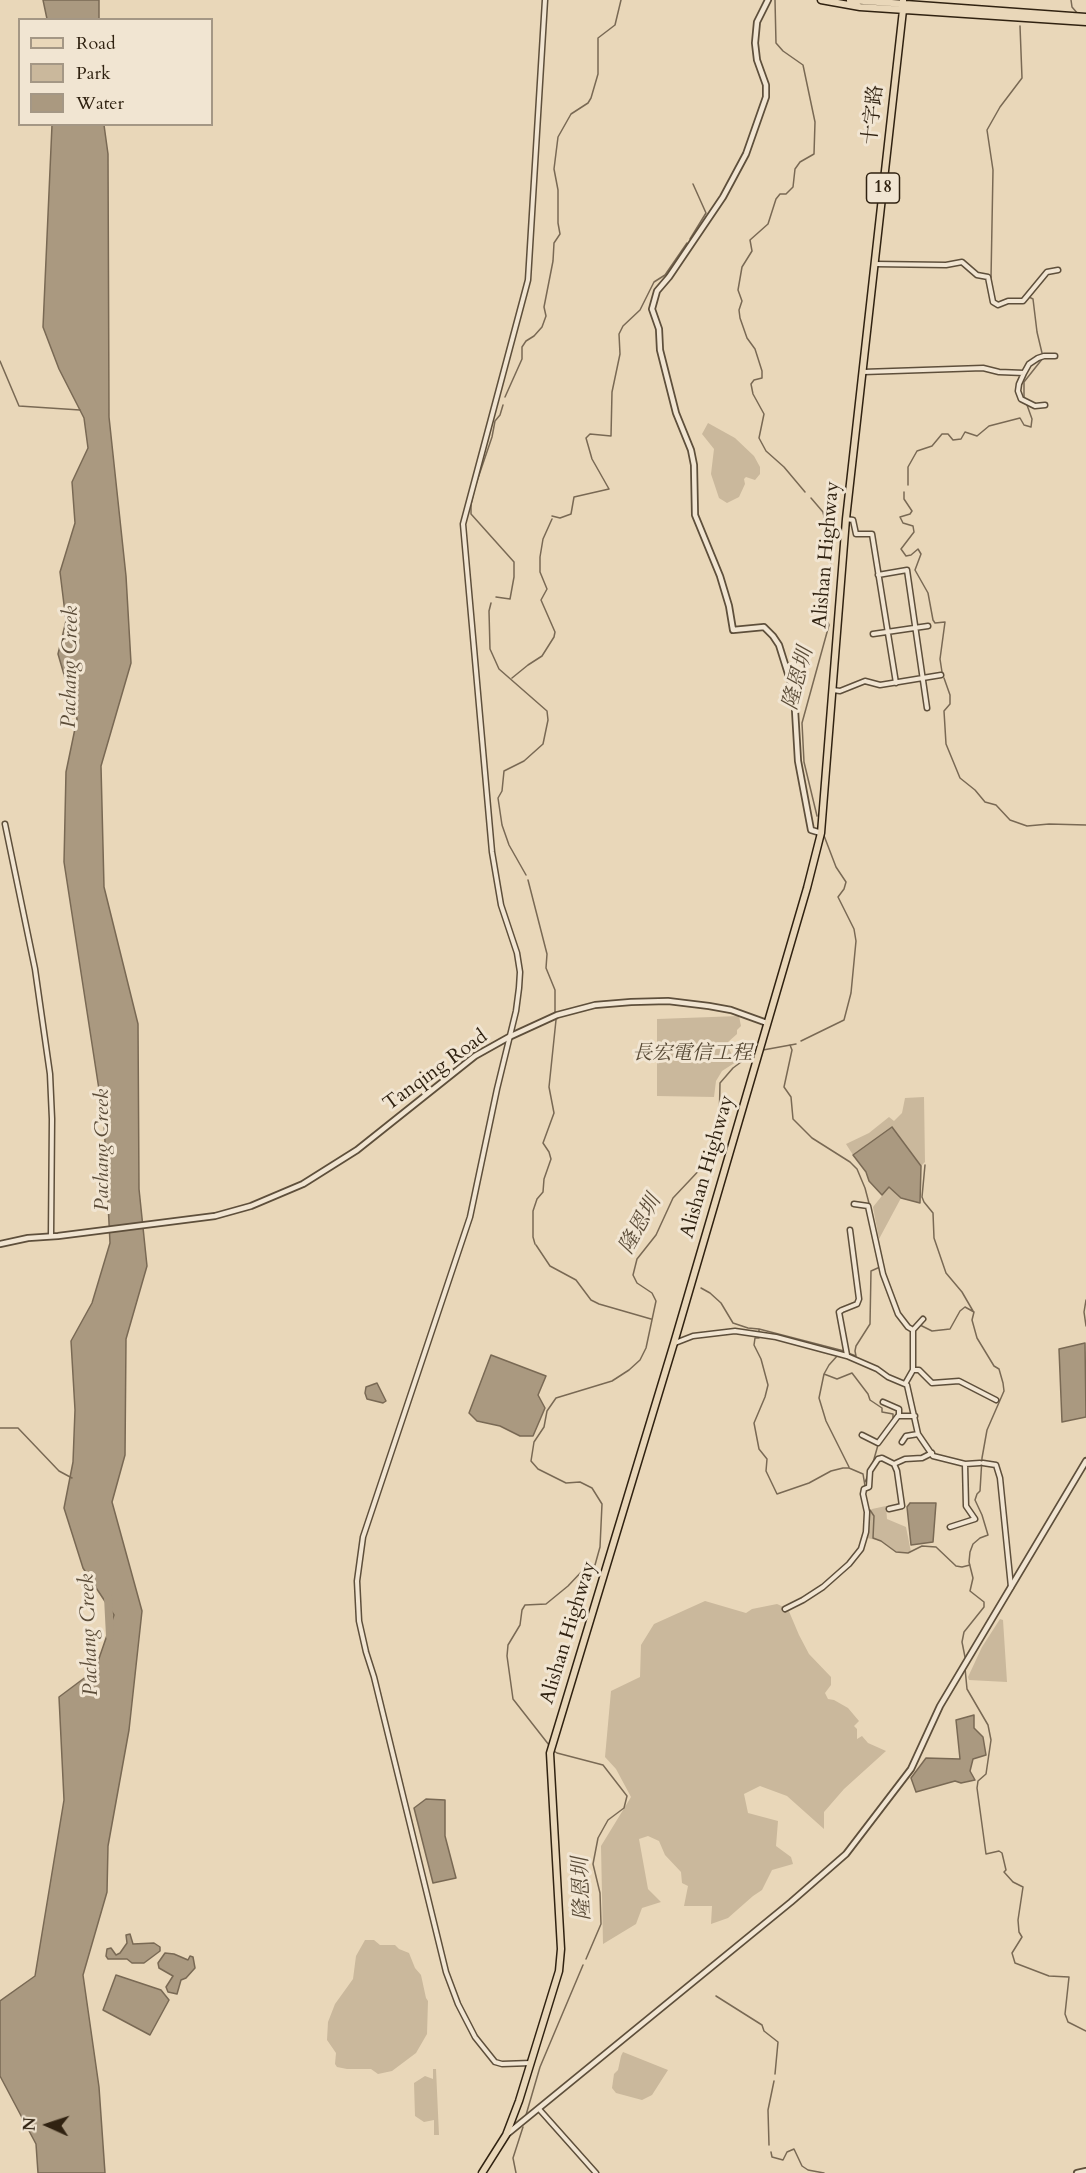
<!DOCTYPE html>
<html>
<head>
<meta charset="utf-8">
<style>
  body { margin:0 }
  #map { position:relative; width:1086px; height:2173px; overflow:hidden; background:#e9d7b9; font-family:Cardo,serif }
  canvas { display:block }
  .legend { position:absolute; left:18px; top:18px; width:195px; height:108px; box-sizing:border-box; background:#f1e5d2; border:2px solid #a49785; margin:0; padding:8px 10px; list-style:none; font-size:18px; color:#302211 }
  .legend li { display:flex; align-items:center; gap:12px; height:30px }
  .legend b { width:30px; border:2px solid #a49785 }
  .north { position:absolute; left:18px; top:2095px; width:60px; height:60px; -webkit-text-stroke:4px #f1e5d2; paint-order:stroke; rotate:273deg; font-size:16px; font-weight:700; line-height:24px; text-align:center; color:#302211 }
  .north::after { content:''; display:block; margin:auto; width:21px; height:27px; background:#302211; clip-path:polygon(50% 0,100% 100%,50% 72%,0 100%) }
</style>
</head>
<body>
<div id="map">
<canvas width="1086" height="2173"></canvas>
<ul class="legend">
<li><b style="height:8px;background:#e9d7b9"></b>Road</li>
<li><b style="height:16px;background:#cab89c"></b>Park</li>
<li><b style="height:16px;background:#aa9980"></b>Water</li>
</ul>
<div class="north">N</div>
</div>
<script>
const context = document.querySelector('canvas').getContext('2d');
context.lineJoin = 'round';
function paint(path, color) { context.fillStyle = color; context.fill(path, 'evenodd'); }
const poly = rows => new Path2D(rows.map(r => 'M' + r).join(''));
function strokePath(path, color, width, dash) { context.strokeStyle = color; context.lineWidth = width; context.lineCap = dash ? 'butt' : 'round'; context.setLineDash(dash || []); context.stroke(path); }
function write(font, color, halo, rows, align = 'center') {
  context.font = font + ' Cardo,"Noto Serif TC",serif'; context.lineWidth = 6; context.setLineDash([]); context.textBaseline = 'middle'; context.strokeStyle = halo; context.fillStyle = color; for (const [text, x, y, turn = 0] of rows) {
    context.save(); context.translate(x, y); context.rotate((+turn || 0) * Math.PI / 180); context.textAlign = isNaN(turn) ? turn : align; if (halo) context.strokeText(text, 0, 0); context.fillText(text, 0, 0); context.restore();
  }
}
paint(poly([
  [708,423,735,438,754,456,760,467,760,474,755,480,746,477,744,479,745,484,739,497,727,503,719,498,711,474,714,449,702,434],
  [739,1016,741,1026,737,1030,737,1034,728,1042,729,1049,736,1062,722,1071,716,1081,714,1097,657,1096,657,1019],
  [924,1097,925,1162,921,1166,892,1127,853,1155,846,1144,869,1133,889,1117,894,1121,902,1113,905,1098],
  [889,1187,901,1198,879,1239,873,1207],
  [886,1506,887,1519,906,1527,911,1552,908,1553,896,1552,881,1541,867,1538,868,1513,872,1509],
  [705,1601,746,1613,752,1609,777,1604,788,1609,799,1635,809,1654,831,1677,831,1685,825,1693,828,1699,834,1700,848,1708,859,1721,854,1726,857,1729,857,1739,862,1736,868,1743,886,1751,844,1789,824,1812,824,1829,787,1796,760,1786,744,1794,748,1813,778,1821,776,1846,791,1857,793,1864,772,1870,762,1890,753,1896,728,1918,711,1924,712,1906,684,1906,688,1886,682,1883,681,1872,665,1855,659,1841,648,1836,639,1839,648,1889,661,1902,642,1908,636,1924,603,1944,601,1846,631,1797,616,1769,605,1757,611,1691,640,1677,641,1645,654,1624],
  [1000,1619,1003,1620,1007,1682,969,1680,968,1677,982,1647],
  [365,1940,374,1940,380,1945,395,1945,399,1949,409,1953,415,1968,421,1975,426,1998,428,2001,427,2034,416,2053,392,2071,378,2074,371,2069,347,2069,337,2067,335,2064,336,2053,327,2040,328,2022,335,2004,353,1979,356,1956],
  [623,2052,668,2070,652,2095,642,2100,616,2093,612,2088,614,2074,618,2070,621,2056],
  [433,2069,436,2069,439,2135,434,2135,434,2120,424,2122,415,2116,414,2083,425,2076,433,2079]
]), '#cab89c');
const water = poly([
  [43,0,99,0,99,19,47,19,43,0],
  [52,125,104,125,108,154,109,417,126,576,131,663,101,766,104,887,138,1024,139,1189,147,1266,126,1339,125,1455,112,1502,142,1611,129,1730,108,1846,107,1892,83,1975,99,2087,105,2173,38,2173,36,2144,0,2076,0,2001,35,1976,64,1800,59,1697,95,1670,114,1615,83,1568,64,1508,73,1462,75,1410,71,1341,92,1303,110,1243,104,1122,64,862,66,772,77,719,58,654,66,621,60,572,75,523,72,482,88,448,84,418,59,369,43,327,52,125],
  [892,1127,921,1166,920,1203,901,1198,889,1187,882,1195,869,1181,866,1172,853,1155,892,1127],
  [1085,1343,1086,1417,1062,1422,1059,1349,1085,1343],
  [491,1355,546,1376,538,1395,545,1408,533,1436,520,1436,500,1426,477,1421,469,1413,491,1355],
  [377,1383,386,1401,383,1403,367,1399,365,1393,366,1387,377,1383],
  [910,1503,936,1503,933,1542,911,1545,907,1507,910,1503],
  [974,1715,974,1728,983,1737,986,1755,973,1759,970,1771,975,1780,961,1783,955,1781,916,1792,911,1778,926,1758,960,1759,956,1720,974,1715],
  [426,1799,445,1800,445,1836,456,1878,433,1883,414,1808,426,1799],
  [130,1934,133,1944,154,1943,160,1947,160,1951,144,1963,132,1963,127,1959,108,1959,106,1956,107,1949,111,1948,116,1955,120,1953,127,1943,126,1935,130,1934],
  [165,1953,174,1954,188,1960,190,1956,193,1957,195,1968,186,1978,181,1980,177,1994,168,1992,166,1987,173,1976,159,1968,158,1963,165,1953],
  [116,1975,161,1990,169,2000,150,2035,103,2010,116,1975]
]);
paint(water, '#aa9980');
strokePath(water, '#796954', 1.5);
strokePath(poly([
  [775,0,776,43,783,51,803,65,815,122,814,154,800,162,795,169,793,187,786,194,780,194,776,199,768,224,750,240,752,251,742,267,738,290,742,301,739,310,740,318,747,338,755,349,762,371,762,378,754,380,751,384,753,394,764,414,759,438,766,451,784,467,805,492],
  [1071,0,1072,7,1078,14],
  [690,239,706,213,693,184],
  [991,278,993,170,987,130,1000,107,1022,78,1020,26],
  [1029,297,1033,299,1037,332,1042,353],
  [0,361,19,406,80,410],
  [505,397,522,359,522,347,526,341,534,336,542,327,546,316,544,307,553,261,554,243,560,234,558,223,558,190,554,169,558,137,571,114,588,103,591,98,598,74,598,38,615,25,621,0],
  [1024,398,1024,382,1043,358],
  [908,485,908,467,917,451,932,446,942,434,948,434,953,440,961,439,965,432,977,436,989,426,1020,418,1024,425,1031,427,1032,419,1027,405],
  [904,492,904,499,912,511,910,514,900,517,903,523,913,526,914,532,901,549,906,556,911,555,918,549,921,554,915,570,928,593,933,620,935,623,945,622,940,659,942,672],
  [811,498,823,512,832,553,829,580],
  [552,516,560,518,571,514,574,497,609,489,592,459,586,438,590,434,611,436,612,392,620,354,619,334,623,326,640,310,654,282,665,275,687,243],
  [496,597,510,599,514,577,514,562,471,514,471,504,475,487,492,437,495,421,500,415,503,405],
  [491,603,489,611,490,649,499,669,547,711,548,720,543,744,524,761,504,771,502,791,498,798,502,825,509,845,526,875],
  [512,678,528,665,542,656,554,637,555,632,541,600,547,589,540,572,540,557,543,539,552,519],
  [944,678,950,695,950,704,944,711,946,744,960,778,975,790,985,802,996,805,1010,820,1027,826,1049,824,1086,825],
  [817,816,804,762,802,723,829,625,825,614,828,587],
  [528,880,547,954,546,968,555,990,555,1012],
  [801,1041,844,1020,851,993,856,941,854,929,838,897,844,889,846,882,836,867,823,833],
  [790,1045,792,1050,784,1087,791,1097,793,1119,812,1138,850,1162,857,1169,865,1188,870,1207],
  [763,1050,796,1044],
  [925,1165,922,1197,924,1202,933,1213,934,1238,946,1273,962,1292,973,1311],
  [535,1244,533,1237,533,1211,537,1199,543,1192,544,1179,551,1159,549,1152,543,1143,554,1113,549,1087,556,1020],
  [536,1245,550,1266,576,1280,591,1300,599,1304,651,1319],
  [701,1288,710,1293,721,1303,733,1323,748,1328,759,1329,759,1338,755,1338,754,1345,761,1359,768,1385,765,1397,754,1423,759,1449,767,1459,766,1471,777,1494,809,1483,831,1471,843,1468,849,1468,863,1474,865,1486],
  [1086,1300,1084,1312,1086,1326],
  [920,1325,932,1331,950,1329,960,1311,965,1307,974,1312,972,1320,977,1338,994,1366,999,1369,1003,1383,1004,1391,987,1430,982,1458,980,1491,977,1494,975,1500,982,1515,988,1535,980,1538,973,1544,970,1552,969,1562,973,1578,970,1591,984,1602,984,1607,964,1632,962,1642,965,1657],
  [759,1329,844,1351],
  [848,1353,856,1356,855,1351,856,1346,870,1324,871,1271,880,1267],
  [838,1355,829,1365,824,1374,819,1398,826,1421,849,1467],
  [824,1374,837,1379,852,1373,868,1394,870,1400,882,1408,882,1412,893,1414,893,1421],
  [0,1428,18,1428,59,1471,72,1478],
  [880,1437,886,1429],
  [872,1466,878,1445],
  [865,1482,869,1473],
  [868,1511,870,1510,874,1516,873,1538,881,1541,896,1552,908,1553,922,1546,936,1547,956,1566,962,1567,970,1565],
  [965,1668,967,1689,988,1725,991,1740,986,1774,978,1781,977,1788,986,1854,999,1851,1002,1853,1006,1870,1004,1872,1013,1882,1023,1887,1018,1920,1019,1932,1022,1937,1012,1953,1015,1963,1049,1976,1069,1977,1065,2014,1068,2022,1086,2031],
  [549,1745,513,1699,507,1656,508,1645,520,1625,522,1610,525,1605,546,1604,568,1586,585,1568,595,1565,600,1547,602,1504,592,1488,580,1482,566,1483,538,1469,531,1461,534,1442,544,1427,547,1411,556,1398,612,1381,629,1370,640,1360,646,1348,656,1301,652,1293,637,1283,633,1275,637,1259,656,1235,673,1198,706,1163,719,1129,720,1083,733,1068,756,1051],
  [554,1751,557,1753,603,1765,627,1796,624,1808,608,1820,598,1838,593,1864,600,1893,601,1924,586,1959],
  [716,1996,762,2025,764,2031,778,2042,775,2074],
  [526,2115,540,2067,583,1965],
  [769,2145,768,2110,774,2081],
  [771,2152,772,2157,783,2160,787,2152,794,2149,802,2166,808,2170,824,2173],
  [516,2173,513,2158,523,2127]
]), '#796954', 1.5);
strokePath(poly([
  [108,1597,110,1636]
]), '#aa9980', 8);
const minor = poly([
  [875,264,946,265,962,262,977,275,988,277,993,302,998,305,1008,301,1023,301,1047,272,1058,270],
  [863,372,983,368,999,372,1024,373,1019,384,1018,391,1021,399,1035,406,1045,405],
  [1024,373,1029,364,1038,358,1044,356,1055,356],
  [846,519,853,520,856,534,872,534,896,683],
  [878,575,907,570,927,708],
  [873,634,928,626],
  [833,690,840,691,865,681,880,685,941,675],
  [5,824,35,969,50,1074,52,1119,51,1236],
  [854,1204,868,1206,883,1274,898,1314,908,1327,913,1330],
  [675,1343,693,1336,735,1331,776,1337,847,1356,877,1369,888,1377,907,1385,918,1434,933,1456,965,1464,980,1463],
  [847,1355,839,1312,842,1310,857,1304,859,1299,850,1230],
  [913,1370,919,1370,932,1383,959,1381,996,1400],
  [905,1384,913,1370,913,1330,923,1319],
  [883,1402,899,1409,899,1416],
  [862,1435,878,1443,898,1416,915,1416],
  [902,1442,906,1436,918,1434],
  [983,1463,996,1465,1000,1478,1011,1587],
  [889,1509,902,1506,897,1471,894,1464],
  [950,1527,975,1519,966,1506,965,1464],
  [785,1609,803,1600,823,1587,849,1564,861,1549,866,1532,867,1512,863,1494,864,1489,869,1487,870,1471,878,1459,882,1458,894,1464,905,1459,922,1458,932,1453],
  [531,2063,502,2064,495,2062,475,2037,458,2004,446,1972,374,1677,366,1652,359,1621,357,1581,363,1537,470,1217,497,1089,516,1011,519,988,520,972,517,953,501,905,492,852,463,524,528,280,545,0],
  [539,2109,596,2173]
]);
const tertiary = poly([
  [768,0,757,22,755,43,757,60,766,85,766,97,746,154,723,197,669,277,657,291,652,309,659,329,660,350,676,413,691,450,694,465,695,515,720,576,729,606,733,630,764,627,773,636,779,645,794,693,798,761,811,830,821,833],
  [0,1244,28,1238,58,1236,215,1216,251,1206,303,1184,357,1150,475,1056,509,1037,557,1015,595,1005,631,1002,668,1001,709,1006,731,1010,767,1023],
  [506,2135,791,1902,846,1854,911,1769,940,1706,1086,1461],
  [1077,2173,1086,2171]
]);
const primary = poly([
  [821,0,860,7,1086,22],
  [850,0,1086,17],
  [482,2173,506,2135,519,2101,559,1971,561,1949,550,1753,674,1343,807,888,821,833,846,519,903,10,903,0]
]);
strokePath(minor, '#5e4f3b', 7);
strokePath(tertiary, '#5e4f3b', 8);
strokePath(primary, '#302211', 9);
strokePath(minor, '#f1e5d2', 4);
strokePath(tertiary, '#f1e5d2', 4.5);
strokePath(primary, '#e9d7b9', 6);
for (const [x, y, w] of [
  [883,188,33]
]) { const box = new Path2D(); box.roundRect(x - w / 2, y - 15, w, 30, 4.5); context.fillStyle = '#f1e5d2'; context.fill(box); strokePath(box, '#302211', 1.5); }
write('bold 18px', '#302211', null, [
  ["18",883,188]
]);
write('20px', '#302211', '#f1e5d2', [
  ["十字路",874,115,-84],
  ["Alishan Highway",827,555,-85],
  ["Tanqing Road",436,1071,-36],
  ["Alishan Highway",708,1167,-74],
  ["Alishan Highway",569,1633,-73]
]);
write('italic 20px', '#564834', '#f1e5d2', [
  ["長宏電信工程",692,1054]
]);
write('italic 21px', '#5b4c38', '#f1e5d2', [
  ["Pachang Creek",71,667,-89],
  ["隆恩圳",799,679,-75],
  ["Pachang Creek",103,1150,-90],
  ["隆恩圳",641,1225,-61],
  ["Pachang Creek",90,1635,-92],
  ["隆恩圳",583,1889,-92]
]);
</script>
</body>
</html>
